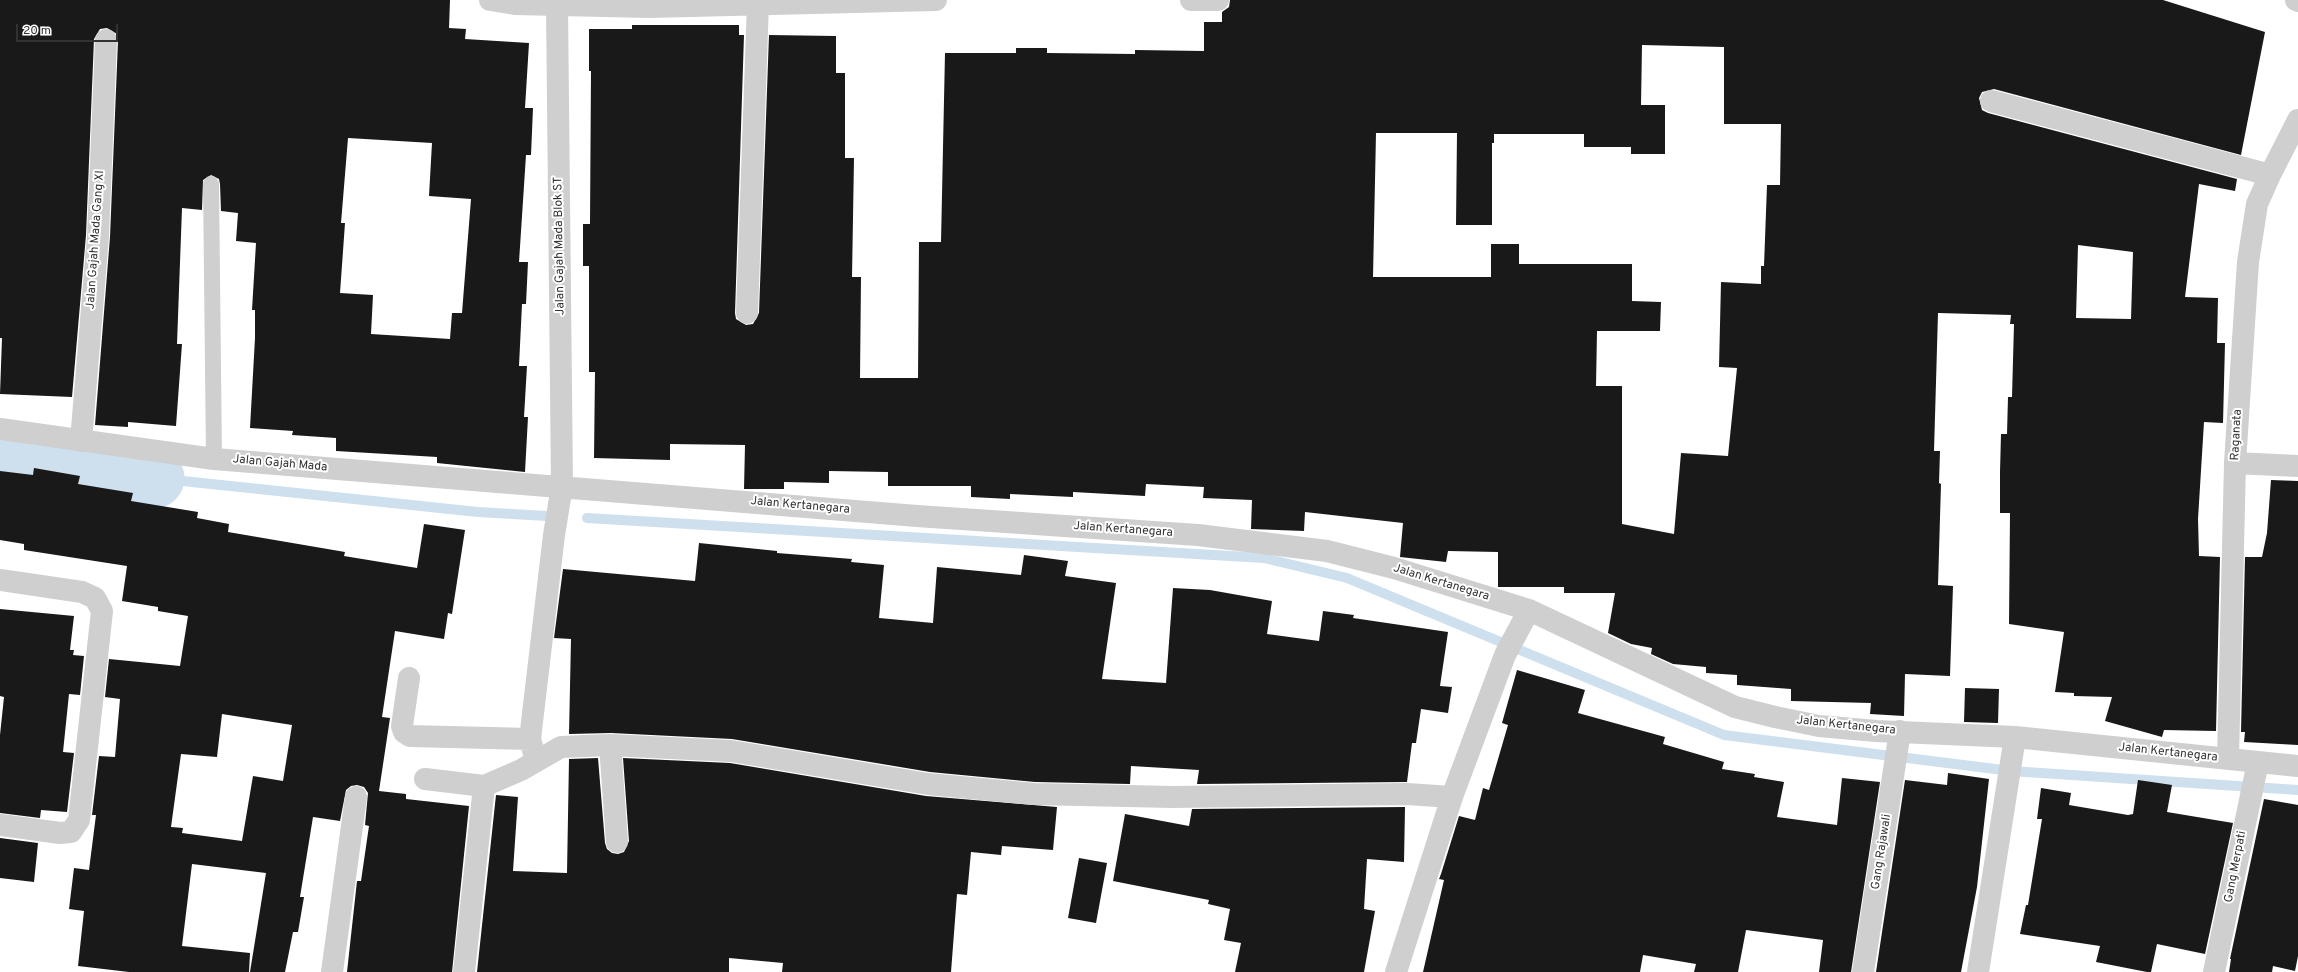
<!DOCTYPE html>
<html>
<head>
<meta charset="utf-8">
<style>
  body { margin:0 }
  #map { position:relative; width:2298px; height:972px; overflow:hidden; background:#fff; font-family:Overpass,sans-serif }
  canvas { display:block }
  .scale { position:absolute; left:16px; top:24px; width:102px; height:18px; box-sizing:border-box; border:2px solid #323232; border-top:0; padding-left:5px; font-size:12px; line-height:14px; white-space:nowrap; color:#323232; -webkit-text-stroke:3px #fff; paint-order:stroke }
</style>
</head>
<body>
<div id="map">
<canvas width="2298" height="972"></canvas>
<div class="scale">20 m</div>
</div>
<script>
const context = document.querySelector('canvas').getContext('2d');
context.lineJoin = 'round';
const poly = rows => new Path2D(rows.map(r => 'M' + r).join(''));
function strokePath(path, color, width, dash) { context.strokeStyle = color; context.lineWidth = width; context.lineCap = dash ? 'butt' : 'round'; context.setLineDash(dash || []); context.stroke(path); }
function paint(path, color) { context.fillStyle = color; context.fill(path, 'evenodd'); }
function write(font, color, halo, rows, align = 'center') {
  context.font = font + ' Overpass,sans-serif'; context.lineWidth = 4; context.setLineDash([]); context.textBaseline = 'middle'; context.strokeStyle = halo; context.fillStyle = color; for (const [text, x, y, turn = 0] of rows) {
    context.save(); context.translate(x, y); context.rotate((+turn || 0) * Math.PI / 180); context.textAlign = isNaN(turn) ? turn : align; if (halo) context.strokeText(text, 0, 0); context.fillText(text, 0, 0); context.restore();
  }
}
strokePath(poly([
  [154,478,478,512,547,516],
  [587,518,1264,558,1347,578,1724,735,2011,771,2298,790]
]), '#cedfee', 10);
strokePath(poly([
  [0,453,154,478]
]), '#cedfee', 61);
paint(poly([
  [0,0,450,0,449,28,466,29,465,39,529,43,525,108,533,108,531,155,526,155,519,262,528,262,526,304,522,304,519,366,527,366,524,417,528,417,525,472,437,463,437,457,336,451,336,438,292,435,293,431,250,428,255,338,255,310,252,310,256,243,236,241,238,213,221,211,220,184,219,179,211,175,203,180,202,210,182,208,177,344,182,344,176,426,128,422,128,427,95,425,110,237,118,41,117,34,107,28,100,29,94,39,86,235,72,397,0,394,2,338,0,338],
  [348,138,432,143,429,196,471,199,462,313,452,313,450,339,371,334,373,295,340,293,345,223,341,223],
  [1230,0,2163,0,2265,32,2241,155,1994,89,1982,92,1979,98,1982,110,1988,113,2237,179,2235,191,2199,184,2185,297,2218,298,2217,343,2225,343,2223,423,2204,422,2198,519,2199,556,2220,557,2216,731,2164,730,2162,737,2105,721,2112,697,2074,696,2074,693,2055,692,2064,632,2009,624,2010,513,2000,513,2000,472,2001,434,2007,434,2008,397,2012,397,2014,324,2010,324,2011,315,1938,313,1934,451,1940,451,1939,483,1941,484,1938,585,1953,586,1950,676,1905,674,1904,716,1870,714,1871,703,1791,701,1791,689,1737,685,1737,675,1706,673,1706,667,1673,664,1651,654,1652,648,1631,644,1608,633,1615,593,1564,593,1564,587,1498,587,1498,552,1448,551,1446,562,1400,557,1403,523,1305,512,1304,531,1251,529,1252,500,1203,498,1204,487,1146,484,1145,496,1073,492,1073,497,1010,494,1010,499,971,497,971,486,888,486,888,472,829,471,829,483,784,482,784,489,744,489,745,445,670,444,670,460,594,458,595,372,589,372,589,266,583,266,583,224,590,224,591,71,589,71,589,29,632,29,632,25,739,25,739,35,744,35,735,313,736,319,746,325,753,324,759,313,769,35,836,36,836,73,845,73,845,158,854,158,852,277,861,277,860,378,918,378,919,242,941,242,945,53,1016,53,1016,48,1047,48,1047,53,1135,54,1135,50,1204,51,1204,22,1222,22,1222,12,1229,7],
  [1642,45,1724,47,1724,124,1781,124,1780,185,1767,185,1764,266,1761,266,1761,284,1721,282,1719,367,1737,368,1728,456,1681,453,1674,534,1622,524,1622,386,1596,386,1597,331,1660,331,1661,302,1632,301,1632,264,1519,264,1519,244,1491,244,1491,277,1373,277,1376,133,1457,133,1456,225,1492,225,1492,143,1494,143,1494,134,1584,134,1584,147,1631,147,1631,154,1665,154,1665,105,1641,105],
  [2078,245,2133,252,2131,319,2076,318],
  [34,468,80,476,78,484,133,493,131,501,198,512,197,518,229,524,228,532,345,552,344,556,417,568,424,524,465,530,452,614,448,613,444,639,395,631,382,717,390,718,379,791,406,794,406,799,469,806,452,972,347,972,357,881,361,881,369,826,365,825,368,793,364,787,357,785,351,786,346,790,340,821,313,817,300,897,304,897,298,932,293,932,285,972,250,972,266,873,192,864,182,946,250,953,249,972,129,972,78,966,84,911,69,909,74,868,89,870,96,815,92,815,99,756,115,757,120,699,105,697,109,659,180,666,188,616,158,611,158,607,122,601,127,566,24,550,24,544,0,540,0,471,33,475],
  [222,714,292,725,283,781,253,776,242,841,182,833,183,828,171,827,181,754,217,757],
  [2271,480,2298,481,2298,745,2244,742,2245,732,2241,732,2245,557,2262,557,2267,533],
  [699,543,777,551,777,553,852,559,851,562,884,565,879,618,933,623,937,567,1021,575,1024,555,1068,561,1065,576,1116,583,1102,679,1166,683,1173,588,1210,590,1272,601,1267,634,1319,641,1323,611,1354,615,1353,618,1448,632,1440,686,1452,687,1448,713,1421,709,1416,743,1412,743,1407,782,1197,784,1199,770,1131,766,1130,784,1035,782,930,772,732,739,611,733,569,734,571,639,554,638,563,569,695,581],
  [0,609,74,616,70,650,74,650,73,655,84,656,80,695,69,694,63,752,74,753,67,812,41,810,40,818,0,813,0,735,4,697,0,696],
  [1517,670,1585,690,1578,713,1665,737,1663,744,1724,762,1722,769,1755,774,1754,777,1784,782,1777,817,1837,825,1842,778,1880,782,1851,972,1819,972,1823,940,1746,930,1738,972,1694,972,1696,964,1643,955,1640,972,1423,972,1444,880,1439,879,1441,874,1459,816,1475,820,1483,788,1489,790,1508,725,1502,723],
  [1965,688,1999,689,1998,723,1964,722],
  [598,758,605,843,607,849,612,853,618,854,624,852,629,841,623,758,730,763,926,796,1057,807,1053,850,1002,846,1001,855,971,852,967,895,957,894,951,972,782,972,783,963,729,958,729,972,477,972,496,795,518,797,513,871,567,873,569,759],
  [1948,773,1989,779,1977,887,1961,972,1876,972,1905,780,1947,785],
  [2138,780,2172,785,2167,812,2233,823,2205,954,2157,944,2151,972,2147,972,2096,962,2100,946,2020,934,2026,905,2028,905,2042,819,2037,819,2041,788,2071,793,2069,805,2128,815,2133,814],
  [2264,799,2298,805,2298,956,2295,971,2273,966,2272,972,2229,972,2231,959,2230,959],
  [1405,807,1404,862,1367,859,1364,909,1375,911,1364,972,1235,972,1241,943,1224,940,1230,909,1208,904,1209,900,1113,881,1125,814,1189,826,1192,809],
  [0,838,38,843,34,882,0,878],
  [1079,858,1107,863,1096,923,1068,918]
]), '#191919');
strokePath(poly([
  [211,184,214,459]
]), '#cfcfcf', 16);
strokePath(poly([
  [490,0,515,4,649,7,649,0],
  [1191,0,1218,0],
  [2296,0,2298,1],
  [649,7,936,0],
  [1991,101,2270,175],
  [747,313,758,3],
  [0,429,214,459,917,516,1198,535,1327,551,1394,568,1529,610,1735,707,1775,717,1819,726,1876,731,2015,737,2298,766],
  [81,441,98,236,106,40],
  [2235,463,2298,466],
  [0,580,82,592,95,598,102,611,79,820,71,832,60,833,0,825],
  [409,678,402,726,404,732,410,736,530,739],
  [610,745,617,842],
  [2228,759,2235,463,2248,262,2257,204,2270,175,2298,120],
  [536,761,530,739,554,535,562,486,557,5],
  [425,779,484,786,521,770,561,747,610,745,731,751,928,784,1034,794,1172,797,1407,794,1452,797],
  [332,972,356,797],
  [464,972,484,786],
  [1396,972,1452,797,1505,655,1529,610],
  [1863,972,1900,731],
  [1978,972,2015,737],
  [2214,972,2258,762]
]), '#cfcfcf', 22);
write('12px', '#323232', '#fff', [
  ["Jalan Gajah Mada Gang XI",96,240,-86],
  ["Jalan Gajah Mada Blok ST",560,246,-91],
  ["Raganata",2237,435,-87],
  ["Jalan Gajah Mada",280,464,5],
  ["Jalan Kertanegara",800,506,5],
  ["Jalan Kertanegara",1123,530,4],
  ["Jalan Kertanegara",1441,583,17],
  ["Jalan Kertanegara",1846,726,6],
  ["Jalan Kertanegara",2168,753,6],
  ["Gang Rajawali",1882,852,-81],
  ["Gang Merpati",2236,867,-79]
]);
</script>
</body>
</html>
